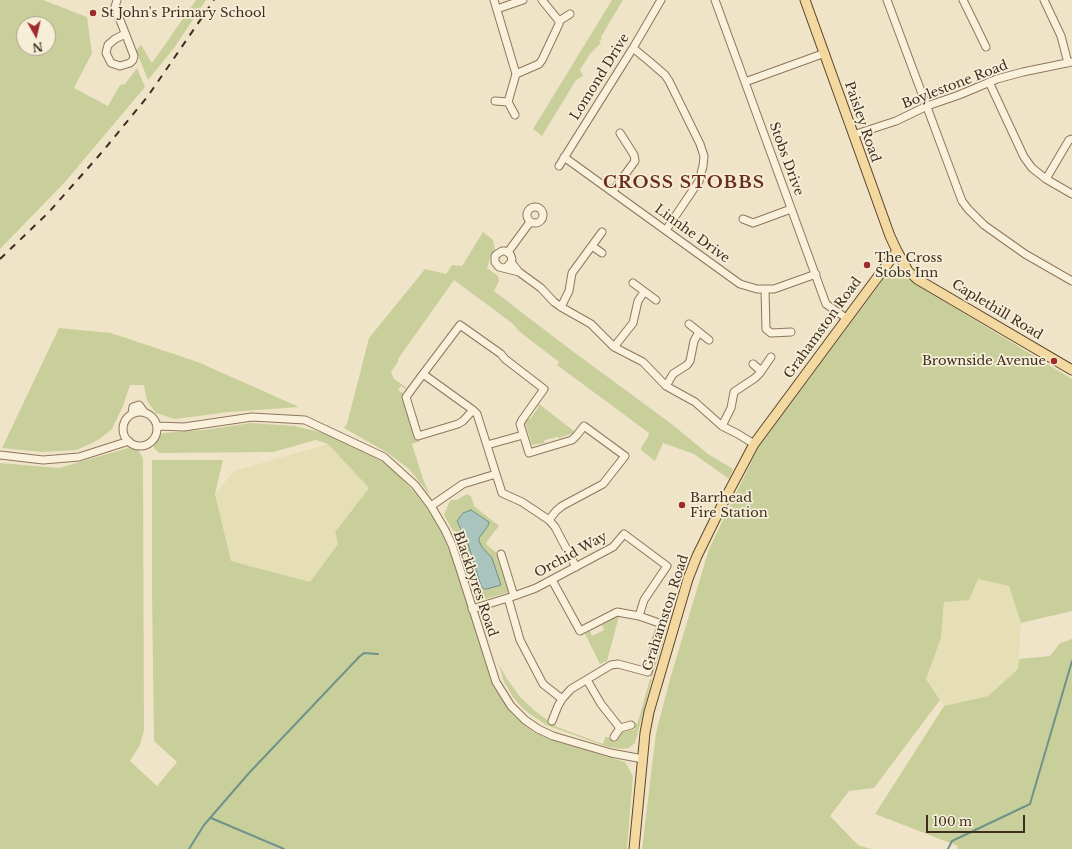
<!DOCTYPE html>
<html>
<head>
<meta charset="utf-8">
<style>
  body { margin:0 }
  #map { position:relative; width:1072px; height:849px; overflow:hidden; background:#f0e4c8; font-family:"Libre Baskerville",serif }
  canvas { display:block }
  .north { position:absolute; left:16px; top:16px; width:40px; height:40px; box-sizing:border-box; background:#f7eed8; border:1px solid #ada18e; border-radius:50%; rotate:172deg; font-size:11px; font-weight:700; line-height:16px; text-align:center; color:#3d2e20 }
  .north::after { content:''; display:block; margin:auto; width:14px; height:18px; background:#9e2a2b; clip-path:polygon(50% 0,100% 100%,50% 72%,0 100%) }
  .scale { position:absolute; left:926px; top:815px; width:99px; height:18px; box-sizing:border-box; border:2px solid #3d2e20; border-top:0; padding-left:5px; font-size:12px; line-height:14px; white-space:nowrap; color:#3d2e20; -webkit-text-stroke:3px #f7eed8; paint-order:stroke }
</style>
</head>
<body>
<div id="map">
<canvas width="1072" height="849"></canvas>
<div class="north">N</div>
<div class="scale">100 m</div>
</div>
<script>
const context = document.querySelector('canvas').getContext('2d');
context.lineJoin = 'round';
function paint(path, color) { context.fillStyle = color; context.fill(path, 'evenodd'); }
const poly = rows => new Path2D(rows.map(r => 'M' + r).join(''));
function strokePath(path, color, width, dash) { context.strokeStyle = color; context.lineWidth = width; context.lineCap = dash ? 'butt' : 'round'; context.setLineDash(dash || []); context.stroke(path); }
function write(font, color, halo, rows, align = 'center') {
  context.font = font + ' "Libre Baskerville",serif'; context.lineWidth = 3.5; context.setLineDash([]); context.textBaseline = 'middle'; context.strokeStyle = halo; context.fillStyle = color; for (const [text, x, y, turn = 0] of rows) {
    context.save(); context.translate(x, y); context.rotate((+turn || 0) * Math.PI / 180); context.textAlign = isNaN(turn) ? turn : align; if (halo) context.strokeText(text, 0, 0); context.fillText(text, 0, 0); context.restore();
  }
}
paint(poly([
  [328,444,369,488,335,531,338,544,310,582,231,561,215,494,234,471],
  [978,579,1009,586,1021,623,1018,669,988,696,944,706,926,679,941,638,944,602]
]), '#e6deb5');
paint(poly([
  [0,0,43,0,87,17,92,53,74,88,108,106,120,85,125,84,137,68,145,87,65,182,0,249],
  [24,24,48,24,48,48,24,48],
  [196,0,206,0,174,48,148,80,136,50,141,45,152,63],
  [612,0,623,0,601,37,602,39,599,41,601,43,590,54,580,70,583,76,576,80,542,136,533,129],
  [483,232,493,240,495,249,491,254,487,268,498,276,499,281,494,291,567,347,673,425,708,454,733,469,729,479,694,454,663,443,655,461,641,450,641,448,648,437,649,433,557,365,559,362,520,332,512,323,454,280,398,359,398,362,391,372,394,379,407,388,405,389,401,386,398,390,404,394,403,397,415,439,418,439,420,441,412,444,423,479,430,495,409,469,388,453,344,428,347,424,369,338,425,269,446,274,452,265,462,266],
  [891,269,1072,379,1072,611,1021,623,1009,586,978,579,969,600,944,602,941,638,926,679,940,700,874,788,849,791,830,816,858,845,871,849,642,849,656,733,670,679,709,549,759,446],
  [59,328,111,333,198,362,299,407,229,412,175,419,156,413,147,401,144,385,130,385,123,406,112,429,98,440,77,450,42,452,2,448],
  [539,404,574,431,571,434,559,438,557,437,545,440,544,443,532,445,525,423,527,419,530,419,538,408],
  [251,423,295,426,328,434,362,450,389,465,415,493,437,522,455,564,494,688,513,715,533,732,549,739,625,762,633,776,627,849,0,849,0,463,59,468,128,448,138,450,143,458,144,730,140,745,130,761,157,786,177,762,154,741,152,593,152,460,223,460,215,494,231,561,310,582,338,544,335,532,369,488,328,444,316,440,273,452,159,453,154,448,154,440,163,433,204,430],
  [467,494,471,496,474,506,499,526,487,541,486,544,498,554,510,592,478,601,462,553,452,529,444,515,449,503,451,500,457,500],
  [617,616,619,616,607,661,600,664,585,634,590,631,592,636,604,630,602,625],
  [666,622,668,625,652,677,649,676],
  [1072,639,1072,849,957,849,958,846,875,814,944,706,988,696,1018,669,1019,659,1050,656,1060,643],
  [499,665,507,679,521,698,535,711,557,727,603,744,605,737,608,737,616,742,623,732,635,729,634,724,638,723,638,720,639,719,644,700,650,679,652,679,635,743,629,748,622,749,608,747,546,725,523,709,513,697,504,682]
]), '#c9cf9b');
const water = poly([
  [471,510,489,522,488,526,479,538,479,541,482,547,492,558,501,585,487,589,484,589,481,586,468,544,457,521,463,513,471,510]
]);
paint(water, '#a9c4bc');
strokePath(water, '#6f938a', 1);
strokePath(poly([
  [211,818,284,849],
  [189,849,204,825,249,773,359,657,364,653,378,654],
  [948,849,952,841,1030,804,1072,661]
]), '#6f938a', 2);
const minor = poly([
  [117,0,115,7,134,56,133,60,130,63,120,66,111,63,106,53,108,45,115,39,125,34],
  [494,0,516,74,508,102,495,101],
  [715,0,826,304,846,318],
  [887,0,962,201,968,209,984,225,1025,254,1072,281],
  [963,0,986,47],
  [1044,0,1061,36,1068,63],
  [497,9,523,0],
  [559,21,570,14],
  [633,48,650,62,665,75,669,81,700,144,704,156,703,166,699,181,666,230],
  [516,74,539,64,542,60,559,24,559,21,542,0],
  [745,82,825,53],
  [989,82,1024,157,1032,168,1046,179,1072,194],
  [508,102,515,115],
  [853,135,896,121,927,106,959,95,997,79,1023,72,1072,62],
  [564,157,740,284,757,289,774,289,816,274],
  [559,166,633,48,661,0],
  [1046,179,1069,140,1072,139],
  [613,191,635,161,634,155,620,133],
  '527 215a8 8 0 1 1 16 0a8 8 0 1 1-16 0Z',
  [743,219,753,223,791,209],
  [592,246,602,253],
  [508,252,530,222],
  [505,268,507,267,511,262,512,259,510,254,505,251,502,251,497,254,495,256,495,262,499,267,519,272,511,262],
  [519,272,541,288,554,302,561,307,591,324,614,347,643,362,666,386,695,402,722,426,738,434,754,444],
  [633,283,656,300],
  [765,290,766,329,771,333,791,332],
  [561,307,569,291,572,273,602,232],
  [689,324,709,340],
  [614,347,633,323,638,301,644,292],
  [753,364,761,371],
  [423,374,406,397,418,436,458,424,463,421,473,410],
  [666,386,673,374,687,365,690,361,694,341,699,332],
  '123 429a17 17 0 1 1 34 0a17 17 0 1 1-34 0Z',
  [132,414,133,407,139,405,145,413],
  [157,426,184,427,252,417,305,420,384,457,415,485,431,506,445,530,452,545,460,569,496,682,511,706,525,720,538,729,553,736,611,753,643,759],
  [722,426,731,408,734,392,755,378,760,373,771,357],
  [487,445,523,435],
  [0,455,43,460,79,457,129,441],
  [431,506,463,484,496,474,477,414,473,410,423,374,460,325,501,354,505,359,544,389,522,420,520,424,529,453,572,440,577,435,584,426,625,456,603,484,562,506,556,511,549,520,522,502,502,493,496,474],
  [549,520,555,527,576,567],
  [501,554,514,596],
  [552,580,580,631,617,612,639,616],
  [472,609,514,596,536,588,613,547,624,534,667,566,644,600,639,616,662,624,654,647,648,672,618,664,611,665,571,689,562,699,543,684,520,640,508,598],
  [587,680,601,704,620,728],
  [552,721,558,706,562,699],
  [614,737,620,728,631,725]
]);
const major = poly([
  [805,0,890,236,897,251,908,271,917,279,1072,370],
  [634,849,645,733,649,712,688,579,697,556,727,495,754,444,897,251]
]);
strokePath(minor, '#8d765c', 9);
strokePath(major, '#5b4430', 11);
strokePath(minor, '#faf1dc', 7);
strokePath(major, '#f3d9a0', 9);
strokePath(poly([
  [0,259,49,212,103,151,148,96,214,0]
]), '#3d2e20', 2, [7, 7]);
for (const [x, y, r, color] of [
  [93,13,4,"#9e2a2b"],
  [867,265,4,"#9e2a2b"],
  [1054,361,4,"#9e2a2b"],
  [682,505,4,"#9e2a2b"]
]) { const dot = new Path2D(); dot.arc(x, y, r, 0, 2 * Math.PI); context.fillStyle = color; context.fill(dot); strokePath(dot, '#f7eed8', 1.5); }
write('13px', '#3d2e20', '#f7eed8', [
  ["St John's Primary School",101,13],
  ["The Cross",875,258],
  ["Stobs Inn",875,273],
  ["Brownside Avenue",1046,361,"right"],
  ["Barrhead",690,498],
  ["Fire Station",690,513]
], 'left');
write('13px', '#3d2e20', '#f7eed8', [
  ["Lomond Drive",600,77,-58],
  ["Boylestone Road",955,85,-21],
  ["Paisley Road",862,122,71],
  ["Stobs Drive",786,159,70],
  ["Linnhe Drive",692,234,36],
  ["Caplethill Road",997,310,31],
  ["Grahamston Road",823,328,-54],
  ["Orchid Way",571,555,-29],
  ["Blackbyres Road",475,584,71],
  ["Grahamston Road",666,613,-72]
]);
context.letterSpacing = '1px';
write('bold 17px', '#6b2e1e', '#f7eed8', [
  ["CROSS STOBBS",684,183]
]);
context.letterSpacing = '0px';
</script>
</body>
</html>
